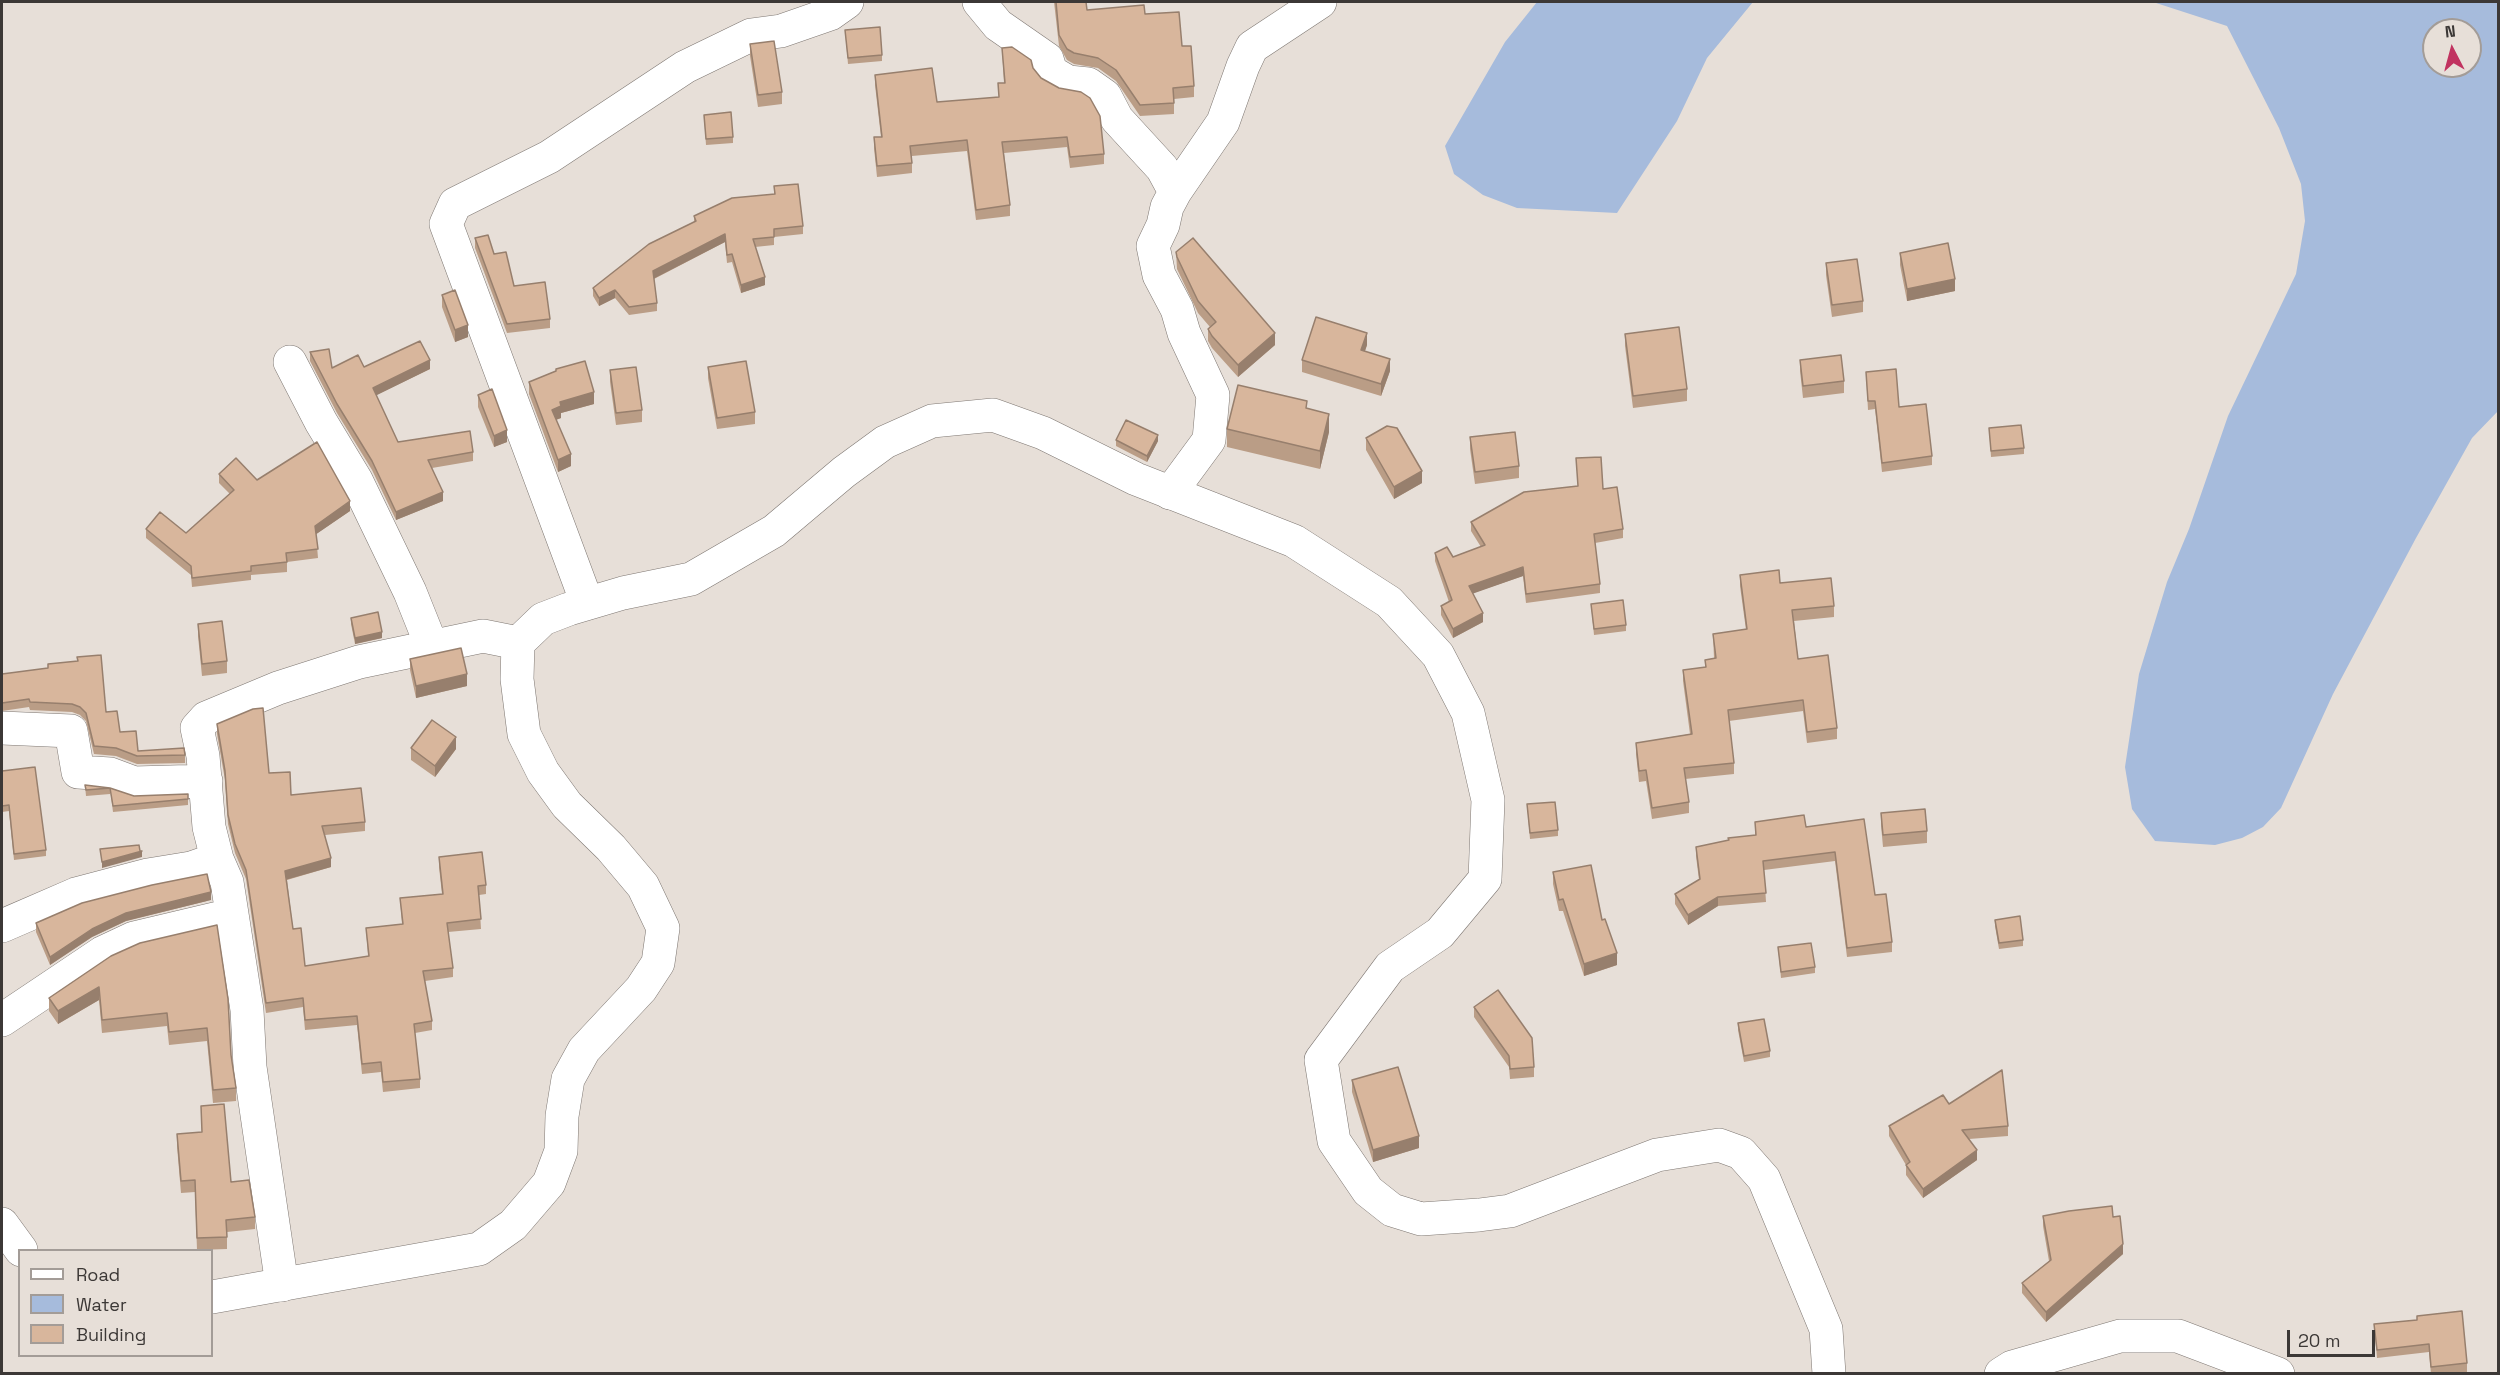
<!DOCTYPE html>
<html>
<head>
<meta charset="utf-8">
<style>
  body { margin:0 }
  #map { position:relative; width:2500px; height:1375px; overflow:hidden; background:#e7dfd8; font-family:"Space Grotesk",sans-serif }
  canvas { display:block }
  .frame { position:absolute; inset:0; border:3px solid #3c3836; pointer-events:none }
  .legend { position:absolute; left:18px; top:1249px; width:195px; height:108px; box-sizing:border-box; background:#e7dfd8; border:2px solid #a39c97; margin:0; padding:8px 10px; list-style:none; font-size:18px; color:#3c3836 }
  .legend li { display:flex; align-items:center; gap:12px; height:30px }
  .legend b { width:30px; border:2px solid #a39c97 }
  .north { position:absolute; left:2422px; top:18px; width:60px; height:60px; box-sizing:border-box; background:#e7dfd8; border:2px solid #a39c97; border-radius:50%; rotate:354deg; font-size:16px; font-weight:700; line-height:24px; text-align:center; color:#3c3836 }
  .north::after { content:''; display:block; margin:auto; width:21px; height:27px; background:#c13360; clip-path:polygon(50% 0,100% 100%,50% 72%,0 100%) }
  .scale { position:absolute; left:2287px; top:1330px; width:88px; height:27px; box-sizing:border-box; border:3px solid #3c3836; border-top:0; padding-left:8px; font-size:18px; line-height:21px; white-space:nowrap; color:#3c3836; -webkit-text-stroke:4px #e7dfd8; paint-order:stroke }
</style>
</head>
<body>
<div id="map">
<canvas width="2500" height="1375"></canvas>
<div class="frame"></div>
<ul class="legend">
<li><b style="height:8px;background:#fff"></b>Road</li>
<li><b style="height:16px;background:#a6bbdc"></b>Water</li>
<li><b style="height:16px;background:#d8b69c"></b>Building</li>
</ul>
<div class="north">N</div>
<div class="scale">20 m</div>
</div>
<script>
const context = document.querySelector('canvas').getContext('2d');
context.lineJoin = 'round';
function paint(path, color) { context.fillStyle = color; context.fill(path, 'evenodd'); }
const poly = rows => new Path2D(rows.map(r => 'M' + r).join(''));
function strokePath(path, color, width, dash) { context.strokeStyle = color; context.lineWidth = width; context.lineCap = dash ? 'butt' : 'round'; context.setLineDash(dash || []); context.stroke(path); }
paint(poly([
  [1537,2,1753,2,1707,58,1677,121,1617,213,1517,208,1483,195,1454,174,1445,146,1505,42],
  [2153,2,2498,2,2498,411,2472,438,2416,538,2333,694,2281,808,2263,827,2242,838,2215,845,2155,841,2132,809,2125,767,2139,674,2167,582,2189,529,2228,416,2296,274,2305,221,2301,184,2279,128,2227,26],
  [2434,30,2470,30,2470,66,2434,66]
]), '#a6bbdc');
const street = poly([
  [979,2,998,25,1047,59,1051,72,1068,82,1088,84,1105,96,1117,119,1162,168,1175,192,1167,207,1163,225,1153,246,1159,275,1177,309,1184,333,1213,395,1209,440,1170,493],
  [1175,192,1223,122,1243,66,1252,47,1320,2],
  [290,362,321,422,356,480,410,592,432,647],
  [587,603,446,224,455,204,549,157,685,67,751,35,781,31,830,14,847,2],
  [2,728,71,731,78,772,110,774,134,783,206,781],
  [2,926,76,894,148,875,191,868,217,859],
  [2,1020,102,953,134,938,231,915],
  [282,1285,250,1067,247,1010,227,882,217,859,209,827,203,756,197,728,206,718,278,688,359,662,483,636,518,643]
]);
const secondary = poly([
  [2,1224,21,1250],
  [212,1297,479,1249,513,1225,549,1183,561,1151,562,1116,568,1079,584,1050,641,989,658,963,663,928,643,886,611,848,567,805,543,772,524,734,517,679,518,643,543,619,569,609,623,593,691,579,774,531,844,472,885,442,932,421,993,415,1043,433,1136,479,1294,541,1389,602,1438,655,1468,713,1488,800,1485,879,1440,933,1390,967,1321,1060,1334,1141,1368,1191,1392,1210,1421,1219,1479,1215,1510,1211,1657,1155,1719,1145,1741,1153,1764,1179,1826,1329,1829,1374],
  [2001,1374,2012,1367,2120,1336,2178,1336,2278,1374]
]);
strokePath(street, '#7e7772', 34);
strokePath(secondary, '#7e7772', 34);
strokePath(street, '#fff', 33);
strokePath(secondary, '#fff', 33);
paint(poly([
  [1054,2,1086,2,1087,10,1145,14,1182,46,1194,86,1194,97,1174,99,1174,114,1140,116,1116,81,1098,68,1074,64,1067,60,1059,46],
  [845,30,882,55,882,61,848,64],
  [750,44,782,92,782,104,758,107,750,56],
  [1002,48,1033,68,1104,154,1104,164,1070,168,1067,147,1004,153,1010,205,1010,216,976,220,967,151,912,156,912,173,877,177,874,148,874,137,881,137,875,85,875,75,937,102,999,97,998,83,1004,83],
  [704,115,733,137,733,143,706,145],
  [774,186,803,226,803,234,774,237,774,245,755,247,765,285,741,293,732,262,727,263,725,242,654,279,657,303,657,311,629,315,615,298,599,306,593,296,593,288,694,222,694,216,774,194],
  [475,238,494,254,514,286,550,319,550,328,507,333,475,248],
  [1176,252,1275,345,1238,377,1212,348,1208,341,1208,329,1210,327,1198,313,1177,269],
  [1900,253,1955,291,1907,301,1900,265],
  [1826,263,1863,301,1863,312,1832,317,1826,275],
  [442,295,468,337,455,342,442,307],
  [1625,334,1687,389,1687,401,1633,408,1625,346],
  [1367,345,1365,351,1390,371,1381,396,1302,372,1302,360],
  [310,352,332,368,364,367,430,369,376,395,398,442,473,452,473,461,432,468,443,501,396,520,372,470,337,413,310,361],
  [1800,360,1844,381,1844,393,1803,398,1800,371],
  [708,367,755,412,755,424,717,429,708,378],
  [556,369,594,404,561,413,561,418,556,420,571,466,558,472,529,394,529,382,556,371],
  [610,370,642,410,642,422,616,425,610,382],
  [1866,372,1899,407,1932,456,1932,465,1882,472,1875,409,1868,410],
  [478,395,507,442,494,447,478,407],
  [1307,409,1329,432,1320,469,1227,447,1227,429],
  [1989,428,2024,448,2024,454,1991,457],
  [1470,437,1519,466,1519,478,1475,484,1470,449],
  [1366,438,1422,483,1394,499,1366,450],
  [1116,440,1158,441,1147,462,1116,446],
  [1576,458,1603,489,1623,529,1623,538,1595,543,1600,584,1600,593,1526,603,1523,576,1473,593,1483,622,1453,638,1441,615,1441,606,1449,602,1435,561,1435,553,1453,557,1481,547,1471,531,1471,522,1578,486],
  [219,474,257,480,350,511,316,534,318,558,287,562,287,572,251,575,251,580,192,587,191,575,146,538,146,529,186,533,230,494,219,483],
  [1740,575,1780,583,1834,606,1834,617,1794,621,1798,659,1837,728,1837,739,1807,743,1803,711,1729,721,1734,763,1734,774,1685,779,1689,802,1689,813,1652,819,1646,781,1639,782,1636,754,1636,743,1690,734,1683,681,1683,670,1705,667,1705,660,1714,658,1713,634,1746,630,1740,586],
  [1591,604,1626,625,1626,631,1594,635],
  [351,618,382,638,355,644,351,624],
  [198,624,227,661,227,673,202,676,198,636],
  [410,659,467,686,416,698,410,670],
  [2,674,106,712,120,732,138,751,185,755,185,763,137,764,116,756,94,754,86,721,80,715,72,712,30,710,29,707,2,711],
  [217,724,291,795,365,822,365,831,325,835,331,867,287,880,293,929,305,966,368,956,366,928,402,924,400,898,442,894,439,867,439,857,486,885,486,894,479,895,481,929,448,932,453,968,453,977,425,981,432,1021,432,1030,415,1033,420,1079,420,1088,383,1092,381,1072,362,1074,357,1025,305,1030,303,1007,266,1013,246,879,235,853,228,824,225,780,217,734],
  [411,748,456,749,435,777,411,760],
  [2,771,46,850,46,856,14,860,9,811,2,812],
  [85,785,110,788,110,794,86,796],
  [110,788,134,796,188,794,188,805,113,812],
  [1527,804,1558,830,1558,836,1530,839],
  [1881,813,1927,831,1927,843,1883,847,1881,825],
  [1864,819,1875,895,1892,942,1892,952,1847,957,1835,861,1764,870,1766,902,1718,906,1688,925,1675,904,1675,894,1699,880,1696,856,1696,847,1755,835,1755,822,1806,827],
  [1553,872,1602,920,1617,965,1584,976,1563,911,1559,911,1553,884],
  [211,900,126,921,92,937,50,965,36,932,36,923],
  [1995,920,2023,940,2023,946,1999,949,1995,926],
  [140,943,231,1055,236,1088,236,1101,213,1103,207,1041,169,1045,167,1026,102,1033,99,1000,58,1024,49,1011,49,998],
  [1778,947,1815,967,1815,973,1781,978],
  [1474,1007,1534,1067,1534,1077,1510,1079,1509,1067,1474,1017],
  [1738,1023,1770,1051,1770,1057,1744,1062,1738,1030],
  [1352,1080,1419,1148,1373,1162,1352,1092],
  [1949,1104,2008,1126,2008,1136,1969,1139,1977,1160,1923,1198,1906,1175,1906,1165,1889,1136,1889,1126],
  [201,1106,231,1182,255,1217,255,1229,227,1232,227,1249,197,1250,195,1192,181,1193,177,1146,177,1134,202,1132],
  [2043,1216,2123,1254,2046,1322,2022,1293,2022,1283,2049,1261,2043,1226],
  [2417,1320,2467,1363,2467,1372,2449,1374,2431,1374,2429,1352,2377,1358,2374,1324]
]), '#ba9d86');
paint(poly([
  [725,234,725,242,653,279,653,271],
  [765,277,765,285,741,293,741,285],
  [1955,279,1955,291,1907,301,1907,289],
  [615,290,615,298,599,306,599,298],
  [468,325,468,337,455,342,455,330],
  [1275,333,1275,345,1238,377,1238,365],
  [1367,333,1367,345,1361,362,1361,350],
  [1390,359,1390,371,1381,396,1381,384],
  [430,360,430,369,373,397,373,388],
  [594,392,594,404,561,413,561,418,552,421,552,410,560,402],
  [1329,414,1329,432,1320,469,1320,451],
  [507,430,507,442,494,447,494,436],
  [1158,435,1158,441,1147,462,1147,456],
  [571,454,571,466,558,472,558,460],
  [1422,471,1422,483,1394,499,1394,487],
  [443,492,443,501,396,520,396,512],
  [350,501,350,511,315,535,315,526],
  [1523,567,1523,576,1469,595,1469,586],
  [1483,613,1483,622,1453,638,1453,629],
  [382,632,382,638,355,644,355,638],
  [467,674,467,686,416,698,416,686],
  [456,737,456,749,435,777,435,766],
  [142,851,142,857,102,868,102,862],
  [331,858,331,867,285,880,285,871],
  [211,892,211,900,126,921,92,937,50,965,50,957,92,929,126,913],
  [1718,897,1718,906,1688,925,1688,915],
  [1617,953,1617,965,1584,976,1584,964],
  [99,987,99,1000,58,1024,58,1011],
  [1419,1136,1419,1148,1373,1162,1373,1150],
  [1977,1150,1977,1160,1923,1198,1923,1189],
  [2123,1244,2123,1254,2046,1322,2046,1312]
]), '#977f6d');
const building = poly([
  [1056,2,1086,2,1087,10,1144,5,1145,14,1179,12,1182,46,1191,46,1194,86,1173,88,1174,103,1140,105,1116,70,1098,58,1074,53,1067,49,1059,35,1056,2],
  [880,27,882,55,848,58,845,30,880,27],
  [774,41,782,92,758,95,750,44,774,41],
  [1012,47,1031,60,1033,68,1041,78,1059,88,1081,92,1090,98,1100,116,1104,154,1070,157,1067,137,1002,142,1010,205,976,210,967,140,910,146,912,163,877,166,874,137,882,137,875,75,932,68,937,102,999,97,998,83,1005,83,1002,48,1012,47],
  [731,112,733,137,706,139,704,115,731,112],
  [798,184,803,226,774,229,774,237,753,239,765,277,741,285,732,254,727,255,725,234,653,271,657,303,629,307,615,290,599,298,593,288,649,244,696,221,694,216,732,198,775,194,774,186,798,184],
  [488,235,494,254,506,252,514,286,545,282,550,319,507,324,475,238,488,235],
  [1193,238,1275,333,1238,365,1212,336,1208,329,1216,322,1198,301,1177,257,1176,252,1193,238],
  [1948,243,1955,279,1907,289,1900,253,1948,243],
  [1857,259,1863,301,1832,305,1826,263,1857,259],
  [455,290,468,325,455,330,442,295,455,290],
  [1316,317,1367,333,1361,350,1390,359,1381,384,1302,360,1316,317],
  [1679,327,1687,389,1633,396,1625,334,1679,327],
  [420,341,430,360,373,388,398,442,470,431,473,452,428,460,443,492,396,512,372,461,337,404,310,352,329,349,332,368,358,355,364,367,420,341],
  [1841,355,1844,381,1803,386,1800,360,1841,355],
  [585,361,594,392,560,402,561,406,552,410,571,454,558,460,529,382,556,371,556,369,585,361],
  [746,361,755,412,717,418,708,367,746,361],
  [636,367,642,410,616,413,610,370,636,367],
  [1896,369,1899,407,1926,404,1932,456,1882,463,1875,401,1868,401,1866,372,1896,369],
  [1238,385,1307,401,1306,408,1329,414,1320,451,1227,429,1238,385],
  [492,389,507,430,494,436,478,395,492,389],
  [1126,420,1158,435,1147,456,1116,440,1126,420],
  [2021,425,2024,448,1991,451,1989,428,2021,425],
  [1387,426,1397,428,1422,471,1394,487,1366,438,1387,426],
  [1515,432,1519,466,1475,472,1470,437,1515,432],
  [317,442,350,501,315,526,318,549,286,553,287,562,251,566,251,571,192,578,191,566,146,529,160,512,186,533,234,490,219,474,236,458,257,480,317,442],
  [1601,457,1603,489,1617,487,1623,529,1594,534,1600,584,1526,594,1523,567,1469,586,1483,613,1453,629,1441,606,1452,600,1435,553,1447,547,1453,557,1485,545,1471,522,1524,492,1578,486,1576,458,1601,457],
  [1779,570,1780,583,1831,578,1834,606,1792,610,1798,659,1828,655,1837,728,1807,732,1803,700,1728,710,1734,763,1684,768,1689,802,1652,808,1646,770,1639,771,1636,743,1692,734,1683,670,1706,667,1705,660,1716,658,1713,634,1747,629,1740,575,1779,570],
  [1623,600,1626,625,1594,629,1591,604,1623,600],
  [378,612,382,632,355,638,351,618,378,612],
  [222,621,227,661,202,664,198,624,222,621],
  [461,648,467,674,416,686,410,659,461,648],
  [101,655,106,712,117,711,120,732,136,731,138,751,184,748,185,755,137,756,116,748,94,746,86,713,80,707,72,704,30,702,29,699,2,703,2,674,48,668,48,664,78,661,77,657,101,655],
  [263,708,269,773,290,772,291,795,361,788,365,822,322,826,331,858,285,871,293,929,301,928,305,966,369,956,366,928,403,924,400,898,443,894,439,857,482,852,486,885,478,886,481,919,447,923,453,968,423,971,432,1021,414,1024,420,1079,383,1082,381,1062,362,1064,357,1016,305,1020,303,998,266,1003,246,870,235,844,228,815,225,771,217,724,253,709,263,708],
  [432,720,456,737,435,766,411,748,432,720],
  [35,767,46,850,14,854,9,805,2,806,2,771,35,767],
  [85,785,110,788,86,790,85,785],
  [110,788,134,796,188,794,188,799,113,806,110,788],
  [1555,802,1558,830,1530,833,1527,804,1555,802],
  [1925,809,1927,831,1883,835,1881,813,1925,809],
  [1804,815,1806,827,1864,819,1875,895,1886,894,1892,942,1847,948,1835,852,1763,861,1766,893,1718,897,1688,915,1675,894,1700,879,1696,847,1729,840,1728,838,1756,835,1755,822,1804,815],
  [139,845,140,851,142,851,102,862,100,849,139,845],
  [1591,865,1602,920,1605,919,1617,953,1584,964,1563,899,1559,900,1553,872,1591,865],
  [207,874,211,892,126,913,92,929,50,957,36,923,82,903,152,885,207,874],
  [2020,916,2023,940,1999,943,1995,920,2020,916],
  [217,925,228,999,231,1055,236,1088,213,1090,207,1028,169,1032,167,1013,102,1020,99,987,58,1011,49,998,111,956,140,943,217,925],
  [1811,943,1815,967,1781,972,1778,947,1811,943],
  [1498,990,1532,1038,1534,1067,1510,1069,1509,1056,1474,1007,1498,990],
  [1764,1019,1770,1051,1744,1056,1738,1023,1764,1019],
  [1398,1067,1419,1136,1373,1150,1352,1080,1398,1067],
  [2002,1070,2008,1126,1962,1130,1977,1150,1923,1189,1906,1165,1910,1162,1889,1126,1943,1095,1949,1104,2002,1070],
  [224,1104,231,1182,249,1180,255,1217,226,1220,227,1237,197,1238,195,1180,181,1181,177,1134,202,1132,201,1106,224,1104],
  [2112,1206,2113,1217,2120,1216,2123,1244,2046,1312,2022,1283,2051,1260,2043,1216,2069,1211,2112,1206],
  [2462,1311,2467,1363,2431,1367,2429,1344,2377,1350,2374,1324,2417,1320,2417,1316,2462,1311]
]);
paint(building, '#d8b69c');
strokePath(building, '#977f6d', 1.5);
</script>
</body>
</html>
